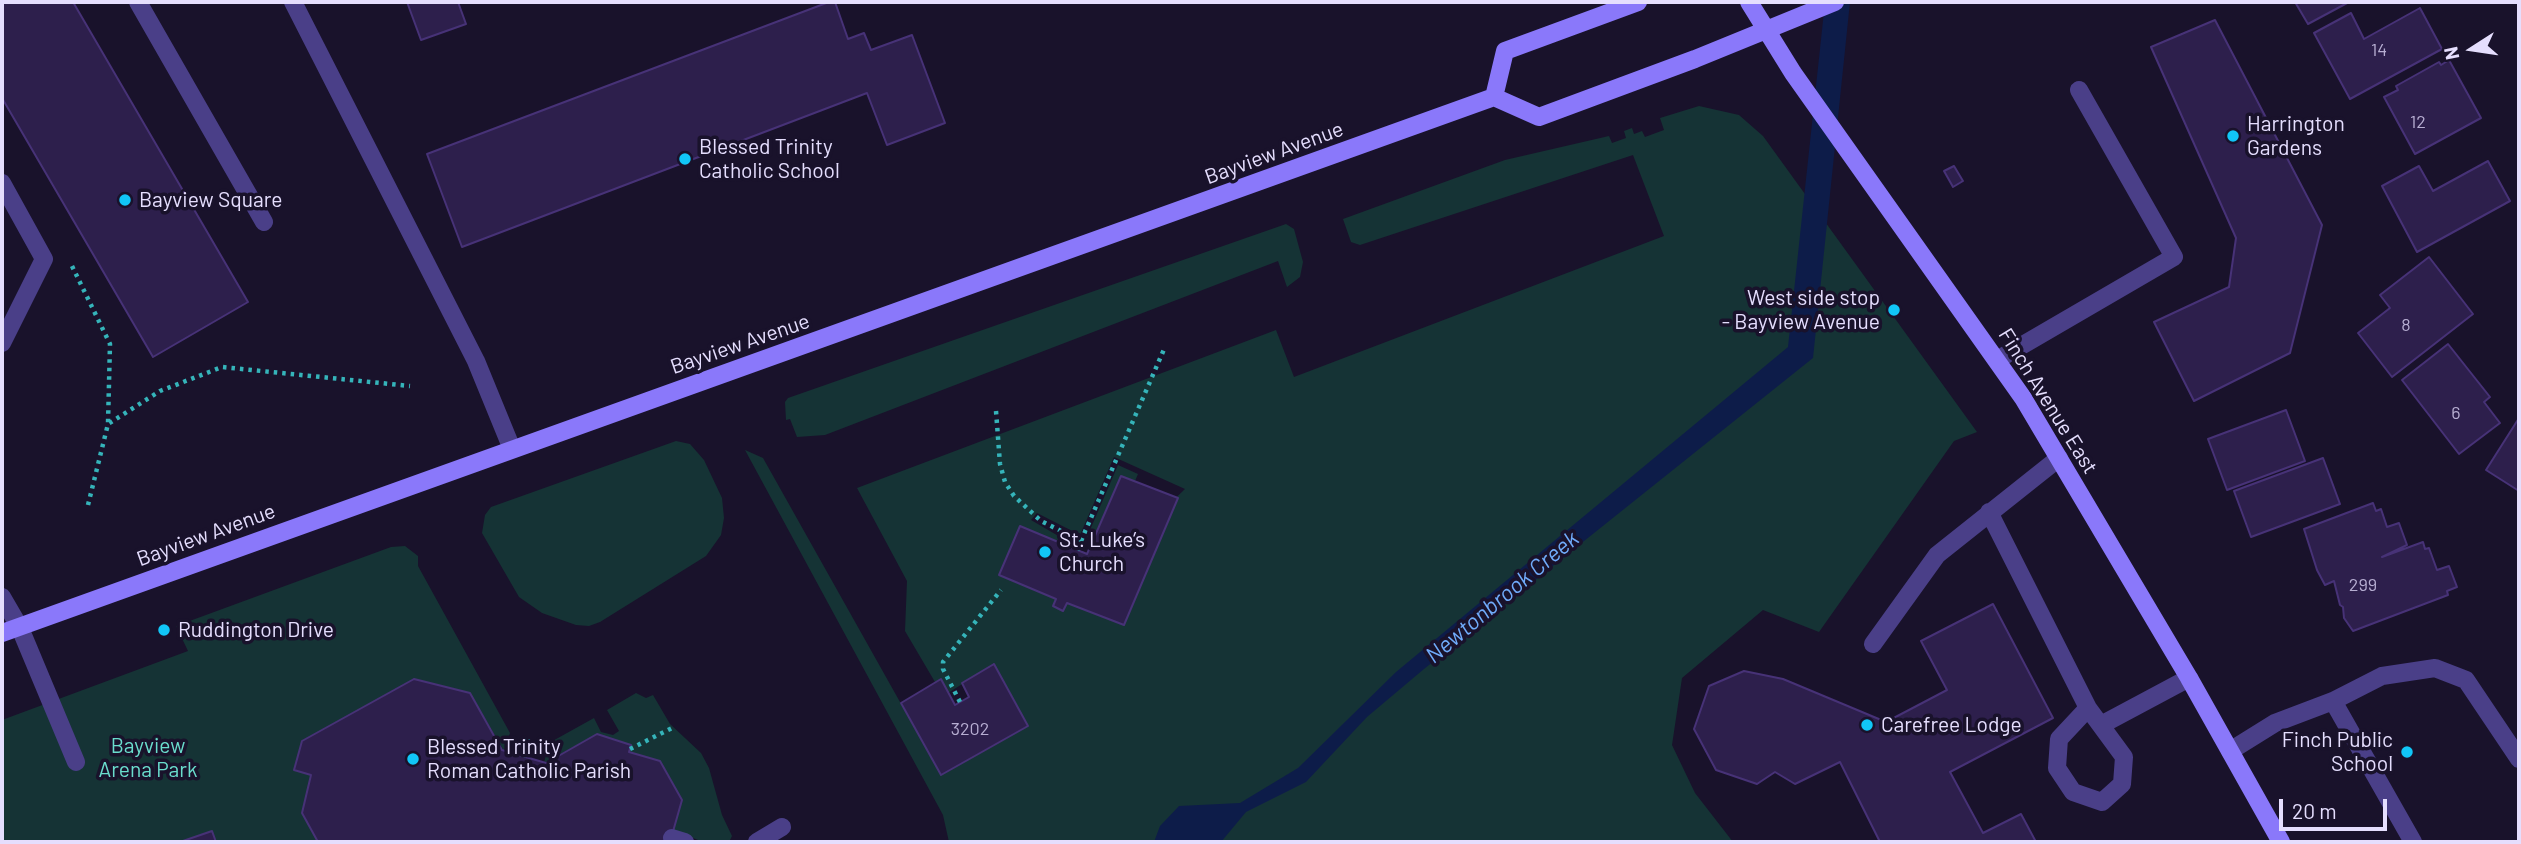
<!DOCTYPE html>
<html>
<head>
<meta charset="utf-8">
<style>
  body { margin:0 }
  #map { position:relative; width:2521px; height:844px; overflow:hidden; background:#19122b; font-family:Barlow,sans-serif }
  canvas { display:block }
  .frame { position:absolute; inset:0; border:4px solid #e5defe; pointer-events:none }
  .north { position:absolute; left:2437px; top:14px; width:70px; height:70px; -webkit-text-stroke:5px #19122b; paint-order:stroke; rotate:258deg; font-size:19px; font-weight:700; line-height:28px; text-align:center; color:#e5defe }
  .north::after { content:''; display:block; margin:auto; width:24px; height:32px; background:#e5defe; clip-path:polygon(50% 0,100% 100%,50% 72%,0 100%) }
  .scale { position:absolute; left:2279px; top:799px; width:108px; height:32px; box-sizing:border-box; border:4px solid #e5defe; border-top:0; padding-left:9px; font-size:21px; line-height:24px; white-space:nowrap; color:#e5defe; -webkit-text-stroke:5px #19122b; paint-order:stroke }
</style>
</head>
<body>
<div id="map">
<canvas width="2521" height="844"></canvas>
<div class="frame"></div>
<div class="north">N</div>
<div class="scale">20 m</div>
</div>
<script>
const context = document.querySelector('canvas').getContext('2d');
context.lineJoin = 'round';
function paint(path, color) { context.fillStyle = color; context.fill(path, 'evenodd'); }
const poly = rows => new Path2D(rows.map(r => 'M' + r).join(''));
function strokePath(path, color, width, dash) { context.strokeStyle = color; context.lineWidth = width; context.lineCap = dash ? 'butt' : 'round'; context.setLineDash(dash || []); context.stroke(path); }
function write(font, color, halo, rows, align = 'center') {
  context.font = font + ' Barlow,sans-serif'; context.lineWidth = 7; context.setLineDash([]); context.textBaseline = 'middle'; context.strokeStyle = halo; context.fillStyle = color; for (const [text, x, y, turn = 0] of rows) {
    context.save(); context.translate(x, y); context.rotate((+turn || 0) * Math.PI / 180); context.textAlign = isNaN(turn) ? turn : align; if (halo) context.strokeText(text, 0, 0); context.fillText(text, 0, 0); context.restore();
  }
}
paint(poly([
  [1699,106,1739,115,1763,136,1977,432,1954,441,1819,632,1763,610,1682,678,1672,745,1695,793,1733,842,949,842,943,815,745,450,763,458,941,775,1028,726,994,664,948,693,941,679,935,682,905,631,907,581,857,488,1276,330,1294,377,1664,236,1633,155,1360,245,1351,242,1343,219,1505,160,1609,136,1612,143,1626,138,1624,131,1632,128,1634,134,1642,131,1645,137,1664,130,1660,118],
  [1114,457,1185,489,1067,603,1063,610,1053,606,1056,599,999,575,1020,526,1064,545,1067,541,1031,520,1037,513,1080,535],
  [1286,224,1294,229,1303,262,1300,277,1287,287,1278,261,825,435,797,437,790,419,786,420,785,402,788,398],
  [676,441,690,444,704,460,722,498,724,518,721,535,706,556,600,622,589,626,576,625,542,613,519,597,482,533,485,515,491,507],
  [1118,465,1138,474,1135,481,1121,476,1092,540,1087,537],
  [405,546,418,556,418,566,510,733,504,751,470,693,414,679,302,741,294,769,311,775,302,813,318,842,2,842,2,720,188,651,176,626,391,547],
  [636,693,646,698,653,695,670,724,701,753,709,768,722,815,732,836,729,842,703,842,673,830,682,800,660,761,629,752,631,745,597,734,544,763,549,743,594,718,601,732,613,735,619,731,607,710]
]), '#153335');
paint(poly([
  [1825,2,1850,2,1813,358,1424,669,1367,717,1306,782,1246,812,1221,842,1154,842,1160,826,1179,806,1240,803,1298,768,1396,672,1788,347]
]), '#0d1c49');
const building = poly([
  [2,2,73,2,248,302,153,357,2,98,2,2],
  [407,2,458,2,466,24,421,40,407,2],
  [829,2,835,2,848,39,864,33,871,50,912,35,945,123,887,145,867,93,462,247,427,154,829,2],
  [2295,2,2349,2,2308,24,2295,2],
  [2420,8,2442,49,2350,99,2314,33,2351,13,2364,39,2420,8],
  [2215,20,2322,225,2290,353,2194,401,2154,322,2229,287,2236,238,2151,47,2215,20],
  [2449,60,2481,118,2415,154,2384,97,2398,90,2396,86,2439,62,2441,65,2449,60],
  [2488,161,2510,201,2417,252,2382,186,2419,166,2433,191,2488,161],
  [1954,166,1963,181,1953,187,1944,171,1954,166],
  [2429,257,2473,314,2392,377,2358,333,2390,308,2380,295,2429,257],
  [2448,344,2490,397,2484,402,2500,423,2459,454,2402,380,2448,344],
  [2286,410,2305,461,2227,490,2208,439,2286,410],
  [2519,418,2519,491,2486,470,2519,418],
  [2323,458,2340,504,2251,537,2234,491,2323,458],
  [1121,476,1178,498,1124,625,1067,603,1063,611,1053,606,1056,599,999,575,1020,526,1087,554,1121,476],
  [2373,503,2376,511,2381,509,2387,527,2399,523,2407,545,2382,557,2423,542,2425,549,2429,548,2437,570,2449,566,2457,587,2447,591,2448,595,2353,631,2344,618,2343,607,2340,605,2334,581,2325,585,2317,570,2304,529,2373,503],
  [1993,604,2053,718,1950,772,1983,833,2021,814,2036,842,1880,842,1840,762,1795,784,1775,772,1757,784,1716,770,1694,729,1709,686,1744,671,1783,679,1886,722,1947,690,1921,641,1993,604],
  [994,664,1028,726,941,775,901,703,941,679,955,705,969,697,962,683,994,664],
  [414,679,470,693,502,750,546,763,597,734,631,745,629,752,660,761,682,800,670,842,318,842,302,813,311,775,294,770,302,741,414,679],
  [212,831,216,842,180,842,212,831]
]);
paint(building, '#2d1f4c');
strokePath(building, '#473277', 2);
strokePath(poly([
  [72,266,110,344,108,423],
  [996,411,1000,464,1005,482,1014,496,1041,521,1081,541,1165,347],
  [88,505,108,424,160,391,222,367,410,386],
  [1077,550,1081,541],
  [960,702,943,669,943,662,1001,590],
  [630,749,674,727],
  [523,757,528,739]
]), '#35b4ba', 4.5, [3.5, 5]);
strokePath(poly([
  [138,2,264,222],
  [293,2,476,361,512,449],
  [2,183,44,259,2,343],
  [1997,360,2174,257,2079,90],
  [1989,512,2088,708,2124,757,2122,784,2102,802,2073,792,2057,768,2059,739,2088,708],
  [20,628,76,762],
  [1873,644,1937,555,2059,458],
  [2333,701,2413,842],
  [2101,725,2189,678],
  [2230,751,2275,723,2333,701,2382,676,2435,668,2466,680,2519,759],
  [672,838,685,842],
  [757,842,782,827]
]), '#4a3f88', 18);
strokePath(poly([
  [2,597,20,628]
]), '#4a3f88', 18);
strokePath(poly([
  [1749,2,1793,73,2023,398,2189,678,2281,842],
  [1494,97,1505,51,1638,2],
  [2,633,1494,97,1539,117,1695,59,1835,2]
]), '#8a78fa', 18);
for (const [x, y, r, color] of [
  [2233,136,7,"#11c6f7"],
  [685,159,7,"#11c6f7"],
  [125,200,7,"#11c6f7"],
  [1894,310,7,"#11c6f7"],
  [1045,552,7,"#11c6f7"],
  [164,630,7,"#11c6f7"],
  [1867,725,7,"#11c6f7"],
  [2407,752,7,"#11c6f7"],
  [413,759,7,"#11c6f7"]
]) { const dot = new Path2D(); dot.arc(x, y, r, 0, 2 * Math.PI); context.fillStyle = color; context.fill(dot); strokePath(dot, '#19122b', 2.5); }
write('18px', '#b7aed2', null, [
  ["14",2379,50],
  ["12",2418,122],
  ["8",2406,325],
  ["6",2456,413],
  ["299",2363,585],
  ["3202",970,729]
]);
write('21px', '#e5defe', '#19122b', [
  ["Harrington",2247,124],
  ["Gardens",2247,148],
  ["Blessed Trinity",699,147],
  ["Catholic School",699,171],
  ["Bayview Square",139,200],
  ["West side stop",1880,298,"right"],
  ["- Bayview Avenue",1880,322,"right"],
  ["St. Luke’s",1059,540],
  ["Church",1059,564],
  ["Ruddington Drive",178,630],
  ["Carefree Lodge",1881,725],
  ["Finch Public",2393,740,"right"],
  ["School",2393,764,"right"],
  ["Blessed Trinity",427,747],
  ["Roman Catholic Parish",427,771]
], 'left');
write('21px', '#e5defe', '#19122b', [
  ["Bayview Avenue",1274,153,-20],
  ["Bayview Avenue",740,344,-19],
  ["Finch Avenue East",2048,401,58],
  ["Bayview Avenue",206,535,-20]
]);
write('21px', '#6addcd', '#19122b', [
  ["Bayview",148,746],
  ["Arena Park",148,770]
]);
write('italic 23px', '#70abfa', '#19122b', [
  ["Newtonbrook Creek",1502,597,-40]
]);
</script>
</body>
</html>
